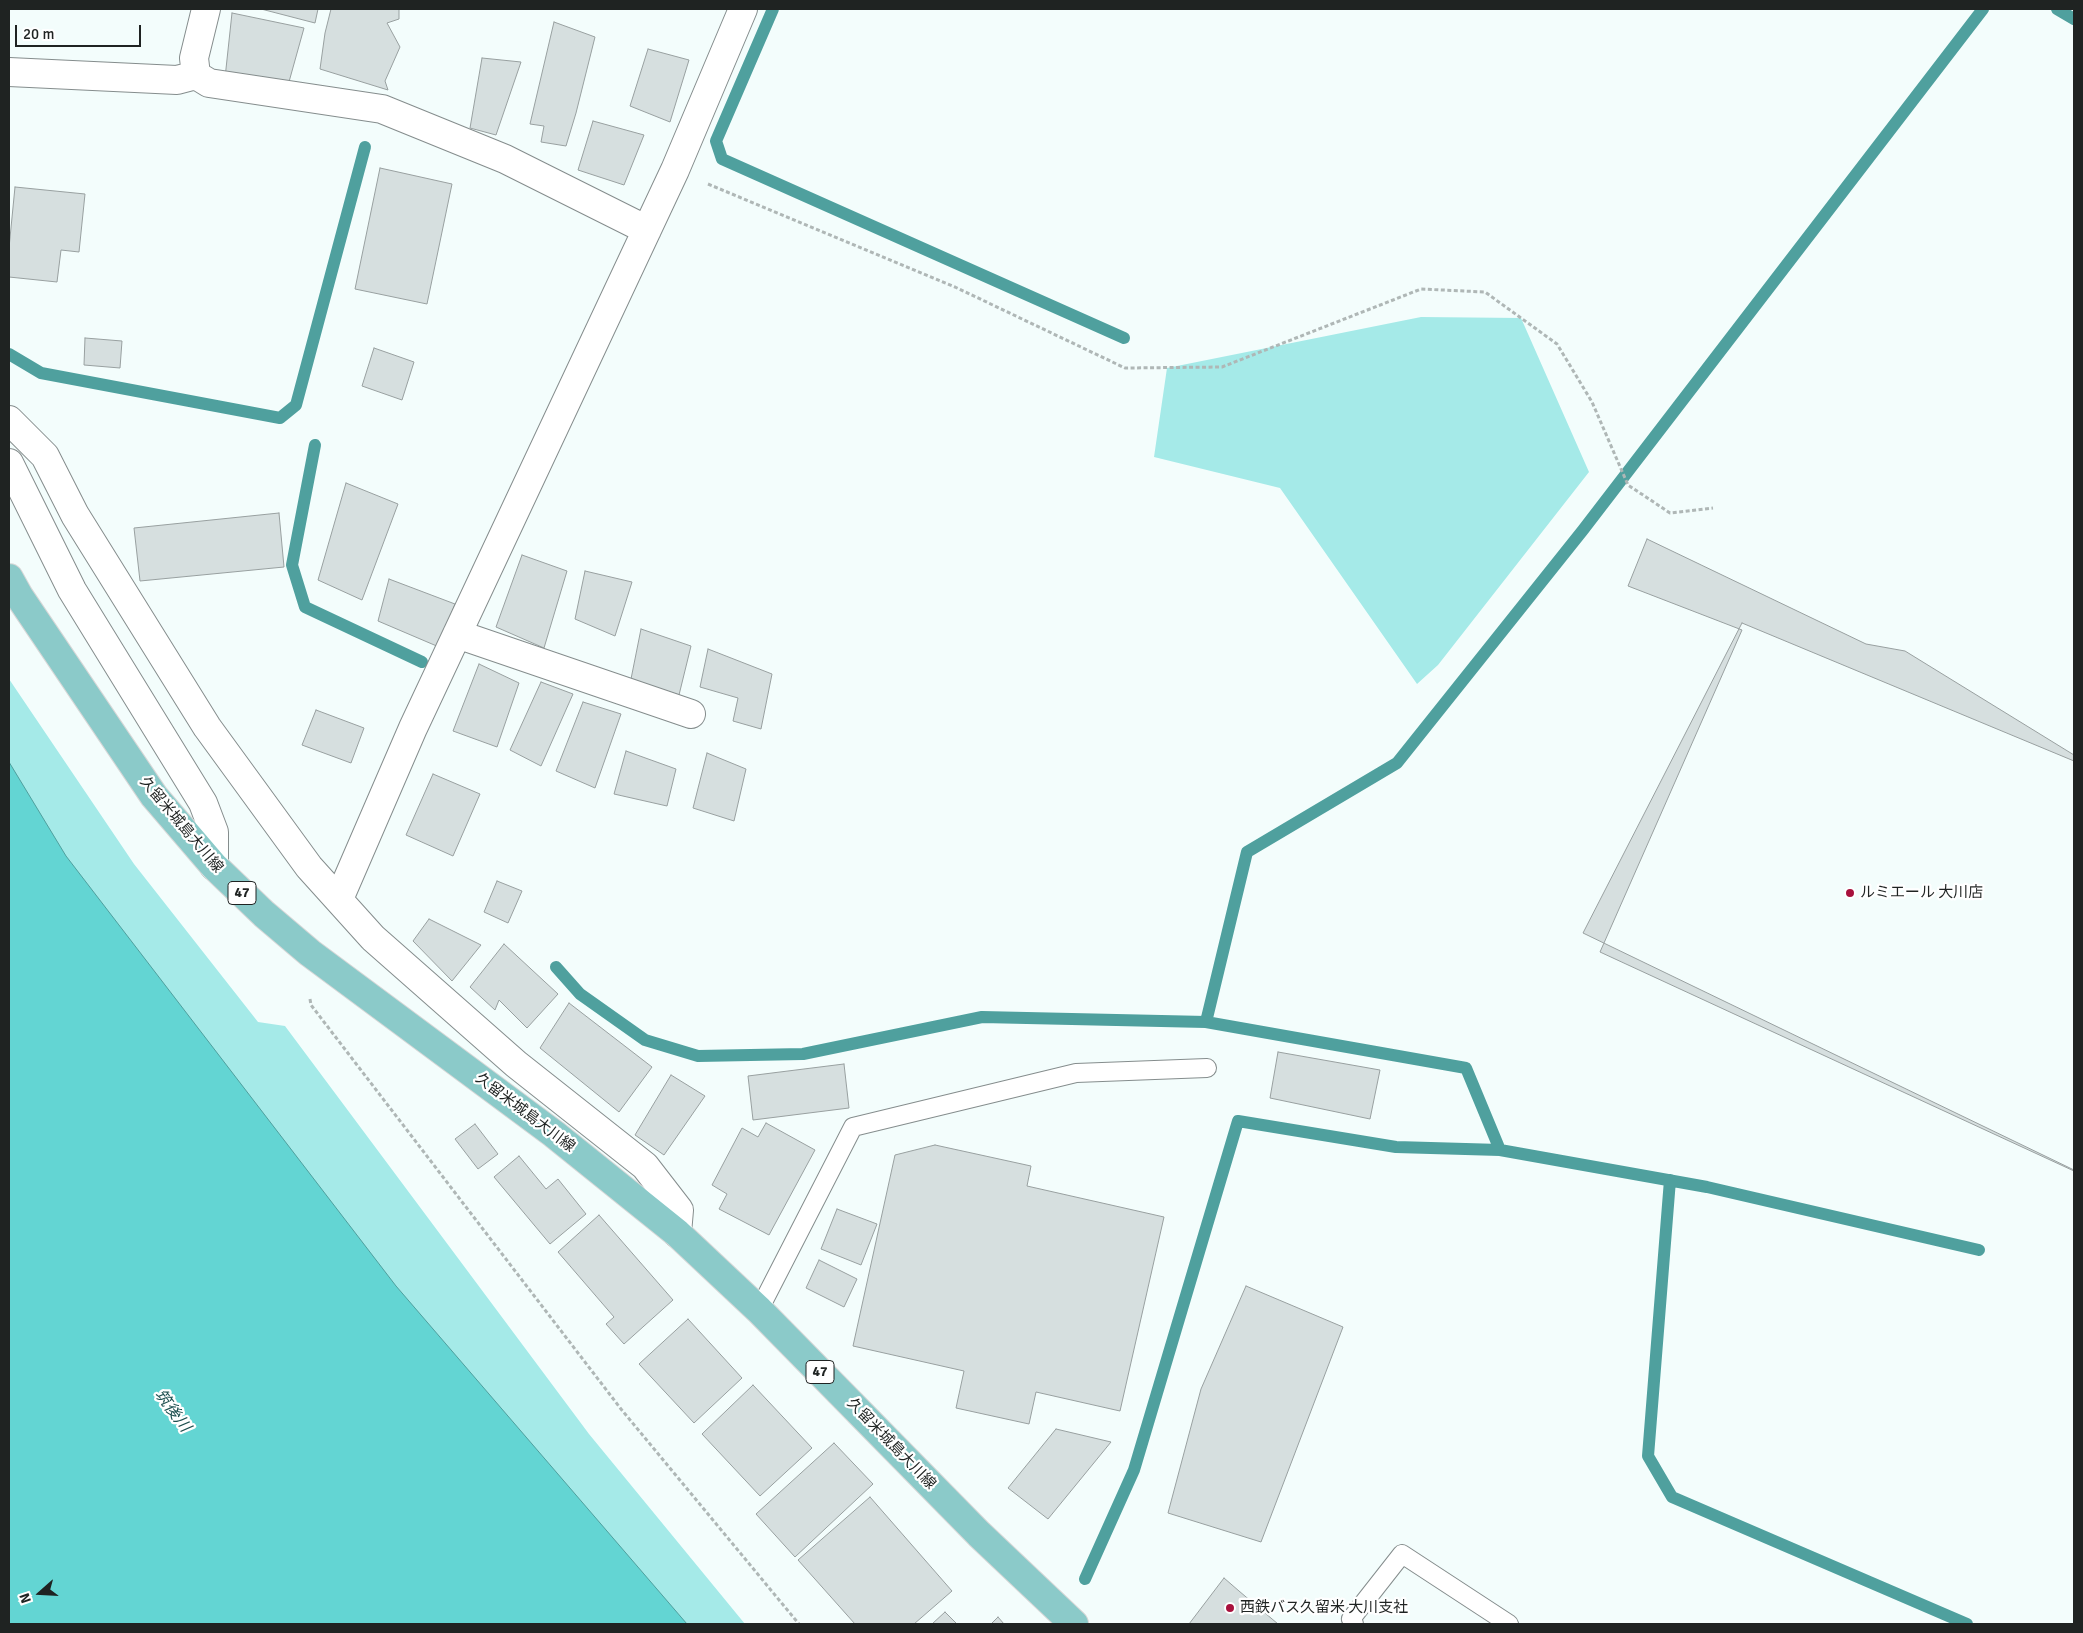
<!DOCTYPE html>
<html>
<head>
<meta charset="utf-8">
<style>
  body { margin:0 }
  #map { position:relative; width:2083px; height:1633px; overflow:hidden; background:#f3fdfc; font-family:Signika,sans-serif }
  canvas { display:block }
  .frame { position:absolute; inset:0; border:10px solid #1f2322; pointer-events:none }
  .north { position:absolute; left:15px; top:1568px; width:50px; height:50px; -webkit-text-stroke:4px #fff; paint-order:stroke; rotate:251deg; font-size:14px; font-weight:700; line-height:20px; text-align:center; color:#1f2322 }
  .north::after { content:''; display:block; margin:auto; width:18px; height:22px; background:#1f2322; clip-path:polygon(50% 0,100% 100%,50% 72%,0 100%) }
  .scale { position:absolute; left:15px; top:25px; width:126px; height:22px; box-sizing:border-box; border:2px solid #1f2322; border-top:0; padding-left:6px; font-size:15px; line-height:18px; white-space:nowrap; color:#1f2322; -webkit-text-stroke:4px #fff; paint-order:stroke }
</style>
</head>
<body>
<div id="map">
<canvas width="2083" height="1633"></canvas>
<div class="frame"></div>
<div class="north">N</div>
<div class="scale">20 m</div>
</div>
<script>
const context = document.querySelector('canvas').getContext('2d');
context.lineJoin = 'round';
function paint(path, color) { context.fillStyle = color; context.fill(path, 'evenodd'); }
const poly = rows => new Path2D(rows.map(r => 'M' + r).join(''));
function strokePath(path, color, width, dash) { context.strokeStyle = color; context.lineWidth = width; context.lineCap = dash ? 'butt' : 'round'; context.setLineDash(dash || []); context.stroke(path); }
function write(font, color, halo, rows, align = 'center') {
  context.font = font + ' Signika,"Noto Sans JP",sans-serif'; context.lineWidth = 4.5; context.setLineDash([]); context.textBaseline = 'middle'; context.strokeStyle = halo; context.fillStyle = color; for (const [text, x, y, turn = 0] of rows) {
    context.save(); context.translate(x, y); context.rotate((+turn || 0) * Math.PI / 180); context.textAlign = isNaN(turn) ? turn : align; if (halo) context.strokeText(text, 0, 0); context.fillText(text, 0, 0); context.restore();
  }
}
paint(poly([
  [1421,317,1521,318,1589,472,1438,665,1417,684,1280,488,1154,457,1167,368],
  [9,679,134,864,258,1022,285,1026,589,1434,745,1624,611,1624,9,827]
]), '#a5eae8');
const water = poly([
  [9,762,66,856,396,1286,687,1624,9,1624,9,762]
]);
paint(water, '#63d5d3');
strokePath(water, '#4fa09e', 1);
strokePath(poly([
  [773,9,716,141,722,159,1124,338],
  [2057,9,2074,19],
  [9,354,41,373,280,418,296,405,365,147],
  [315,445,292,565,305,607,422,662],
  [556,967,580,994,645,1040,698,1056,803,1054,982,1017,1206,1022,1466,1068,1500,1150,1707,1187,1979,1250],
  [1206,1022,1247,852,1397,763,1583,530,1983,9],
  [1670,1180,1648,1456,1672,1497,1967,1624],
  [1085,1579,1134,1470,1238,1121,1396,1147,1500,1150]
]), '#4fa09e', 12);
const building = poly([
  [261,9,318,9,315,23,261,9],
  [331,9,399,9,399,19,387,23,400,47,385,81,388,90,320,69,325,33,331,9],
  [232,13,304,28,287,89,225,78,232,13],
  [554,22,595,37,576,113,566,146,541,142,544,126,530,124,554,22],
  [648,49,689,60,670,122,630,106,648,49],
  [482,58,521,62,496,135,470,128,482,58],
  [593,121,644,135,624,185,578,170,593,121],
  [380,168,452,184,427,304,355,289,380,168],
  [15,187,85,194,79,252,61,250,57,282,9,277,9,248,15,187],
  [85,338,122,341,120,368,84,365,85,338],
  [374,348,414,362,402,400,362,386,374,348],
  [346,483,398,504,362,600,318,580,346,483],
  [279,513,284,567,140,581,134,528,279,513],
  [1647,539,1866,644,1905,651,2074,755,2074,1171,1600,952,1742,630,1628,586,1647,539],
  [522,555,567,571,544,648,496,627,522,555],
  [585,571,632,582,615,636,575,619,585,571],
  [389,579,455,604,439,647,378,621,389,579],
  [1742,623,2074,761,2074,1170,1583,933,1742,623],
  [641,629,691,646,679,695,631,679,641,629],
  [708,649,772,674,761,729,733,721,738,698,700,687,708,649],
  [479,664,519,683,497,747,453,731,479,664],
  [541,682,573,694,541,766,510,750,541,682],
  [583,702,621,714,595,788,556,771,583,702],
  [316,710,364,728,351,763,302,745,316,710],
  [626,751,676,769,667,806,614,794,626,751],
  [707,753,746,769,734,821,693,808,707,753],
  [433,774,480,794,453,856,406,835,433,774],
  [497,881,522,891,508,923,484,912,497,881],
  [429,919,481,945,452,981,413,941,429,919],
  [504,944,558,994,527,1028,499,1000,495,1010,470,987,504,944],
  [569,1003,652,1067,619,1112,540,1048,569,1003],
  [1278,1052,1380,1070,1370,1119,1270,1098,1278,1052],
  [844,1064,849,1108,753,1120,748,1076,844,1064],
  [671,1075,705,1096,664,1155,635,1135,671,1075],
  [766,1123,815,1150,769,1235,719,1209,727,1194,712,1185,742,1128,758,1137,766,1123],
  [475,1124,498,1154,478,1169,455,1139,475,1124],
  [935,1145,1031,1166,1027,1186,1164,1217,1120,1411,1036,1392,1029,1424,956,1408,964,1371,853,1346,895,1155,935,1145],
  [519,1156,546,1189,558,1179,586,1214,550,1244,494,1177,519,1156],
  [837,1209,877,1224,861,1265,821,1249,837,1209],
  [599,1215,673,1300,624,1344,606,1324,614,1317,558,1252,599,1215],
  [819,1260,857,1279,844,1307,806,1288,819,1260],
  [1246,1286,1343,1327,1261,1542,1168,1513,1201,1389,1246,1286],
  [688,1319,742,1378,694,1423,639,1364,688,1319],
  [753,1385,812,1448,760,1496,702,1434,753,1385],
  [1056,1429,1111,1442,1048,1519,1008,1488,1056,1429],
  [834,1443,873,1484,795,1557,756,1514,834,1443],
  [870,1497,952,1591,914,1624,855,1624,798,1560,870,1497],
  [1224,1578,1239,1591,1278,1624,1189,1624,1224,1578],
  [945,1612,957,1624,932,1624,945,1612],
  [998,1617,1004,1624,991,1624,998,1617]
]);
paint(building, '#d6dfdf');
strokePath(building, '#98a0a0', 1);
const lane = poly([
  [759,1310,853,1127,1076,1073,1207,1068],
  [1354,1624,1351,1619,1402,1554,1509,1624]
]);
const street = poly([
  [9,72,177,80,196,75,209,83,382,109,505,159,647,230],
  [196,75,194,58,206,9],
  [9,420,45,456,75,515,207,727,309,867,373,938,516,1064,645,1166,679,1210,677,1233],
  [9,463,72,590,203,803,214,832,214,866],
  [457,634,691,714],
  [339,899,413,728,675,170,743,9]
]);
const primary = poly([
  [9,578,19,596,154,796,214,866,264,914,310,953,554,1134,677,1233,759,1310,979,1534,1074,1624]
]);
strokePath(lane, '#858d8d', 20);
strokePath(street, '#858d8d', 30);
strokePath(primary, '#d7d7d7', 30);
strokePath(poly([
  [708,184,955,287,1125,368,1222,367,1421,289,1485,292,1557,344,1592,402,1628,485,1670,513,1713,508],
  [310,999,311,1005,621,1409,799,1624]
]), '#afb7b6', 3, [4, 2.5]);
strokePath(lane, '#fff', 18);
strokePath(street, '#fff', 28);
strokePath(primary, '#8bcac9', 28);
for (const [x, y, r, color] of [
  [1850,893,5,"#a8113d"],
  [1230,1608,5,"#a8113d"]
]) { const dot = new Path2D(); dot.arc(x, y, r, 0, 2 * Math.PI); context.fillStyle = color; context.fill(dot); strokePath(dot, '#fff', 2); }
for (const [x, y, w] of [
  [242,893,28],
  [820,1372,28]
]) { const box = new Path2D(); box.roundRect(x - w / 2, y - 11.5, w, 23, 4); context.fillStyle = '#fff'; context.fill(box); strokePath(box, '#1f2322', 1); }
write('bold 14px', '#1f2322', null, [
  ["47",242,893],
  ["47",820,1372]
]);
write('15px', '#1f2322', '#fff', [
  ["久留米城島大川線",181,825,50],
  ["久留米城島大川線",525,1113,37],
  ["久留米城島大川線",891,1444,46]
]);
write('15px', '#1f2322', '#fff', [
  ["ルミエール 大川店",1860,893],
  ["西鉄バス久留米 大川支社",1240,1608]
], 'left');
write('italic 16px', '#1e5050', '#fff', [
  ["筑後川",172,1411,53]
]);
</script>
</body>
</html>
